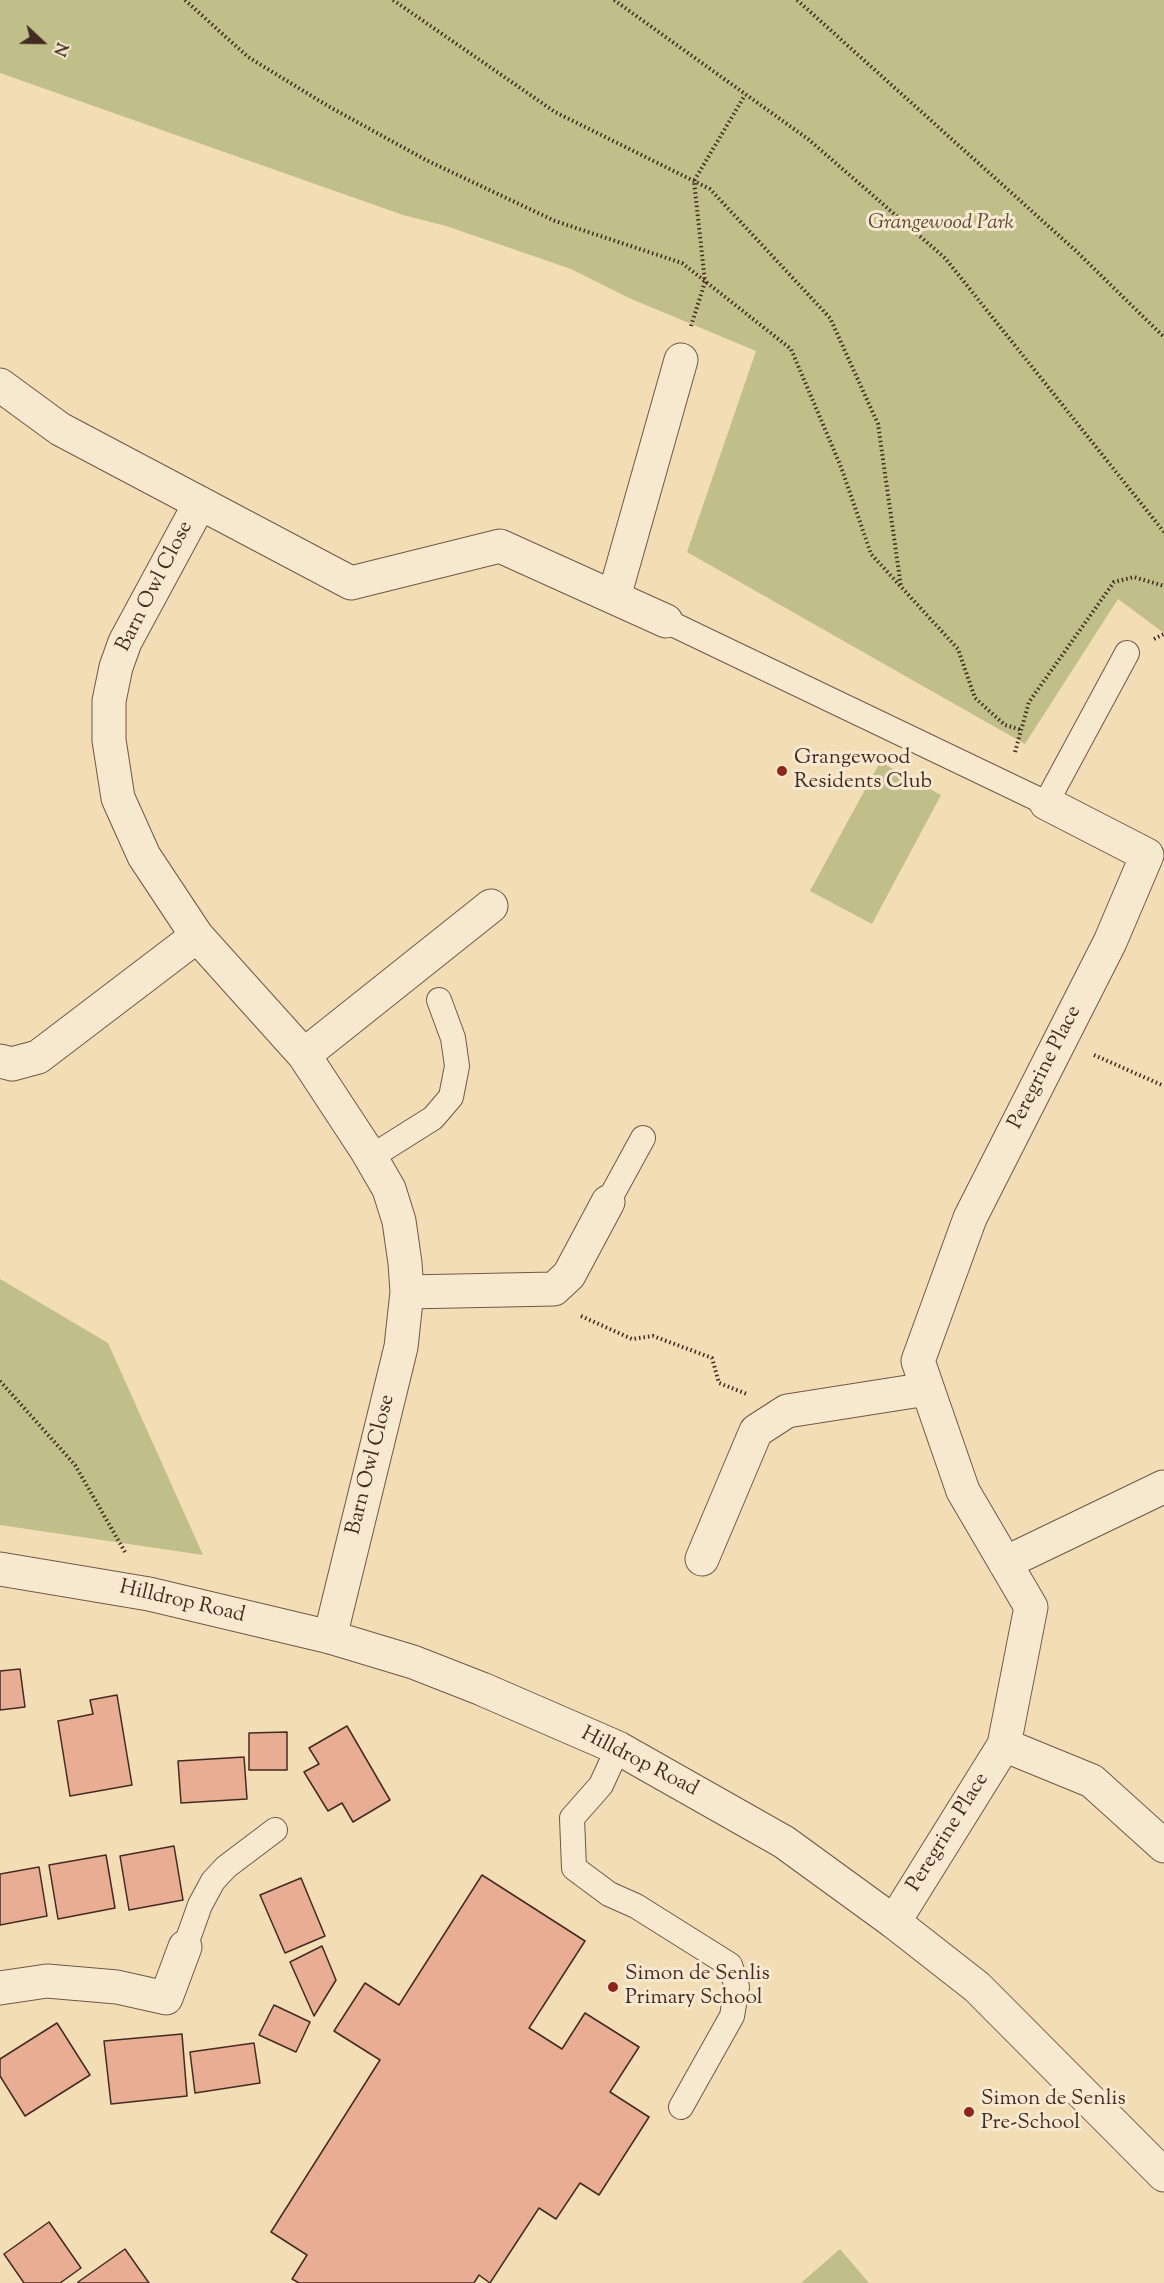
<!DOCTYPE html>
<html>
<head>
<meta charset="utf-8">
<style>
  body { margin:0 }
  #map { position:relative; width:1164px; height:2283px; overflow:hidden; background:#f2ddb5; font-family:"Sorts Mill Goudy",serif }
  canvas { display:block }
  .north { position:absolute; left:12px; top:12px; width:60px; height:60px; -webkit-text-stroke:4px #f7e9cf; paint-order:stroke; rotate:112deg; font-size:16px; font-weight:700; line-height:24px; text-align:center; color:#432b23 }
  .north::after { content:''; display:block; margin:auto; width:21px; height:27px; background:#432b23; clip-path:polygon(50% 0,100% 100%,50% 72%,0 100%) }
</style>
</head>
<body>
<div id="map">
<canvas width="1164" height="2283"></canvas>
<div class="north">N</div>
</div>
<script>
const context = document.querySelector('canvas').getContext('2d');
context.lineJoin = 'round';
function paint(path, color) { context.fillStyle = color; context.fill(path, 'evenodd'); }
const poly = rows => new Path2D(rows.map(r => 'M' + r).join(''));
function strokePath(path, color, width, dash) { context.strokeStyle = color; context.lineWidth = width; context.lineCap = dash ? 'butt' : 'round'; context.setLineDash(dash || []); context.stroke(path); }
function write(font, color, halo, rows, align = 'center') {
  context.font = font + ' "Sorts Mill Goudy",serif'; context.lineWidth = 6; context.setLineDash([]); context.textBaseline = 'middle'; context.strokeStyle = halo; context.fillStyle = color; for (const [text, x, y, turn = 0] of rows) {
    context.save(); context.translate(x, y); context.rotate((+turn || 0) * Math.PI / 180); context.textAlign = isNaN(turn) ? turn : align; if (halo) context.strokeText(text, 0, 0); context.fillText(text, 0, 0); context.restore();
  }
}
paint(poly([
  [0,0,1164,0,1164,633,1118,599,1025,744,687,552,756,351,629,298,571,269,446,226,403,215,0,73],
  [880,762,941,795,872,924,810,891],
  [0,1279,108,1343,203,1555,0,1525],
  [840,2249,869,2283,801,2283]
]), '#c1bf89');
const building = poly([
  [20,1669,25,1707,0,1710,0,1671,20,1669],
  [117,1695,132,1785,70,1796,58,1721,93,1714,90,1700,117,1695],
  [347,1726,390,1800,353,1822,342,1803,328,1811,304,1772,319,1764,309,1748,347,1726],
  [287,1732,287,1770,249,1770,249,1733,287,1732],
  [244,1757,247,1799,181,1803,178,1761,244,1757],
  [174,1846,183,1900,129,1910,120,1856,174,1846],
  [106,1855,115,1908,58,1919,49,1865,106,1855],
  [39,1867,47,1916,0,1925,0,1874,39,1867],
  [482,1875,585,1941,529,2028,562,2049,585,2013,639,2047,610,2092,649,2117,599,2195,580,2183,556,2219,539,2208,490,2283,479,2275,474,2283,299,2283,292,2279,307,2255,271,2232,380,2060,334,2031,365,1983,399,2005,482,1875],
  [301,1878,325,1936,285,1953,260,1895,301,1878],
  [322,1946,336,1980,314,2016,290,1962,322,1946],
  [274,2005,310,2022,296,2052,259,2035,274,2005],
  [57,2023,90,2075,25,2116,0,2076,0,2059,57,2023],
  [182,2034,187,2096,111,2104,104,2041,182,2034],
  [254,2043,260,2083,195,2093,190,2052,254,2043],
  [49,2222,81,2268,60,2283,24,2283,4,2254,49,2222],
  [125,2249,149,2283,78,2283,78,2282,125,2249]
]);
paint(building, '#e8ad93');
strokePath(building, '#432b23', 1.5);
const service = poly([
  [666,621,1046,803,1127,653],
  [371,1157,433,1118,451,1097,457,1066,453,1038,439,1000],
  [608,1202,643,1138],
  [618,1748,601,1785,572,1818,574,1868,609,1894,636,1906,730,1965,737,1987,732,2016,681,2107],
  [185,1947,200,1905,213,1881,226,1867,275,1830]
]);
const minor = poly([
  [0,385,60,429,351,583,500,546,666,621],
  [200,503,125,642,116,667,109,701,109,740,118,798,144,856,197,936,304,1055,367,1151,389,1189,399,1221,405,1263,407,1292,401,1347,330,1637],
  [614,597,681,360],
  [304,1055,491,906],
  [0,1061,12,1064,38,1057,197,936],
  [407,1292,554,1289,569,1275,608,1202],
  [702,1559,756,1431,787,1411,927,1389],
  [1005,1563,1163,1487],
  [1004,1745,1092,1781,1164,1846],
  [894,1922,1004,1745,1031,1607,963,1491,918,1361,970,1218,1110,942,1147,855,1046,803],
  [0,1988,47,1981,117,1987,166,1998,185,1947]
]);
const tertiary = poly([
  [0,1569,149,1594,330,1637,413,1662,482,1689,618,1748,784,1842,894,1922,977,1987,1164,2175]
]);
strokePath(service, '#6f5848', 26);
strokePath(minor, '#6f5848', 35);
strokePath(tertiary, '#6f5848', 35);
strokePath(poly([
  [185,0,248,57,328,106,426,160,555,221,682,263,791,349,841,467,871,554,958,649,975,698,1005,725,1022,730],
  [393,0,555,112,710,189,830,318,878,424,901,587],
  [614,0,808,139,945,258,1164,532],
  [797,0,1075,250,1164,337],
  [691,326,705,282,694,181,745,95],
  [1154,639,1164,634],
  [1015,752,1029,702,1114,582,1134,577,1164,586],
  [1094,1055,1164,1086],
  [581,1316,632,1339,653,1336,712,1358,719,1383,747,1394],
  [0,1381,75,1465,125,1552]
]), '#432b23', 4, [1.5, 3]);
strokePath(service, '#f7e9cf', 24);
strokePath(minor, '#f7e9cf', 33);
strokePath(tertiary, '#f7e9cf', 33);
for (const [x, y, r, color] of [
  [782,771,6,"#8f2418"],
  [613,1987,6,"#8f2418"],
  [969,2112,6,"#8f2418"]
]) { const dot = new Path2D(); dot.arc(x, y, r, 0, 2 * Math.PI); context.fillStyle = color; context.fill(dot); strokePath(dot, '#f7e9cf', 2); }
write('italic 21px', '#5c4937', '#f7e9cf', [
  ["Grangewood Park",941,224]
]);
write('21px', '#432b23', '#f7e9cf', [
  ["Barn Owl Close",156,587,-63],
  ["Peregrine Place",1046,1068,-63],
  ["Barn Owl Close",372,1465,-76],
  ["Hilldrop Road",182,1603,13],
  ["Hilldrop Road",639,1763,27],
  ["Peregrine Place",949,1833,-58]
]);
write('21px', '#432b23', '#f7e9cf', [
  ["Grangewood",794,759],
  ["Residents Club",794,783],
  ["Simon de Senlis",625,1975],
  ["Primary School",625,1999],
  ["Simon de Senlis",981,2100],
  ["Pre-School",981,2124]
], 'left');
</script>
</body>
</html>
